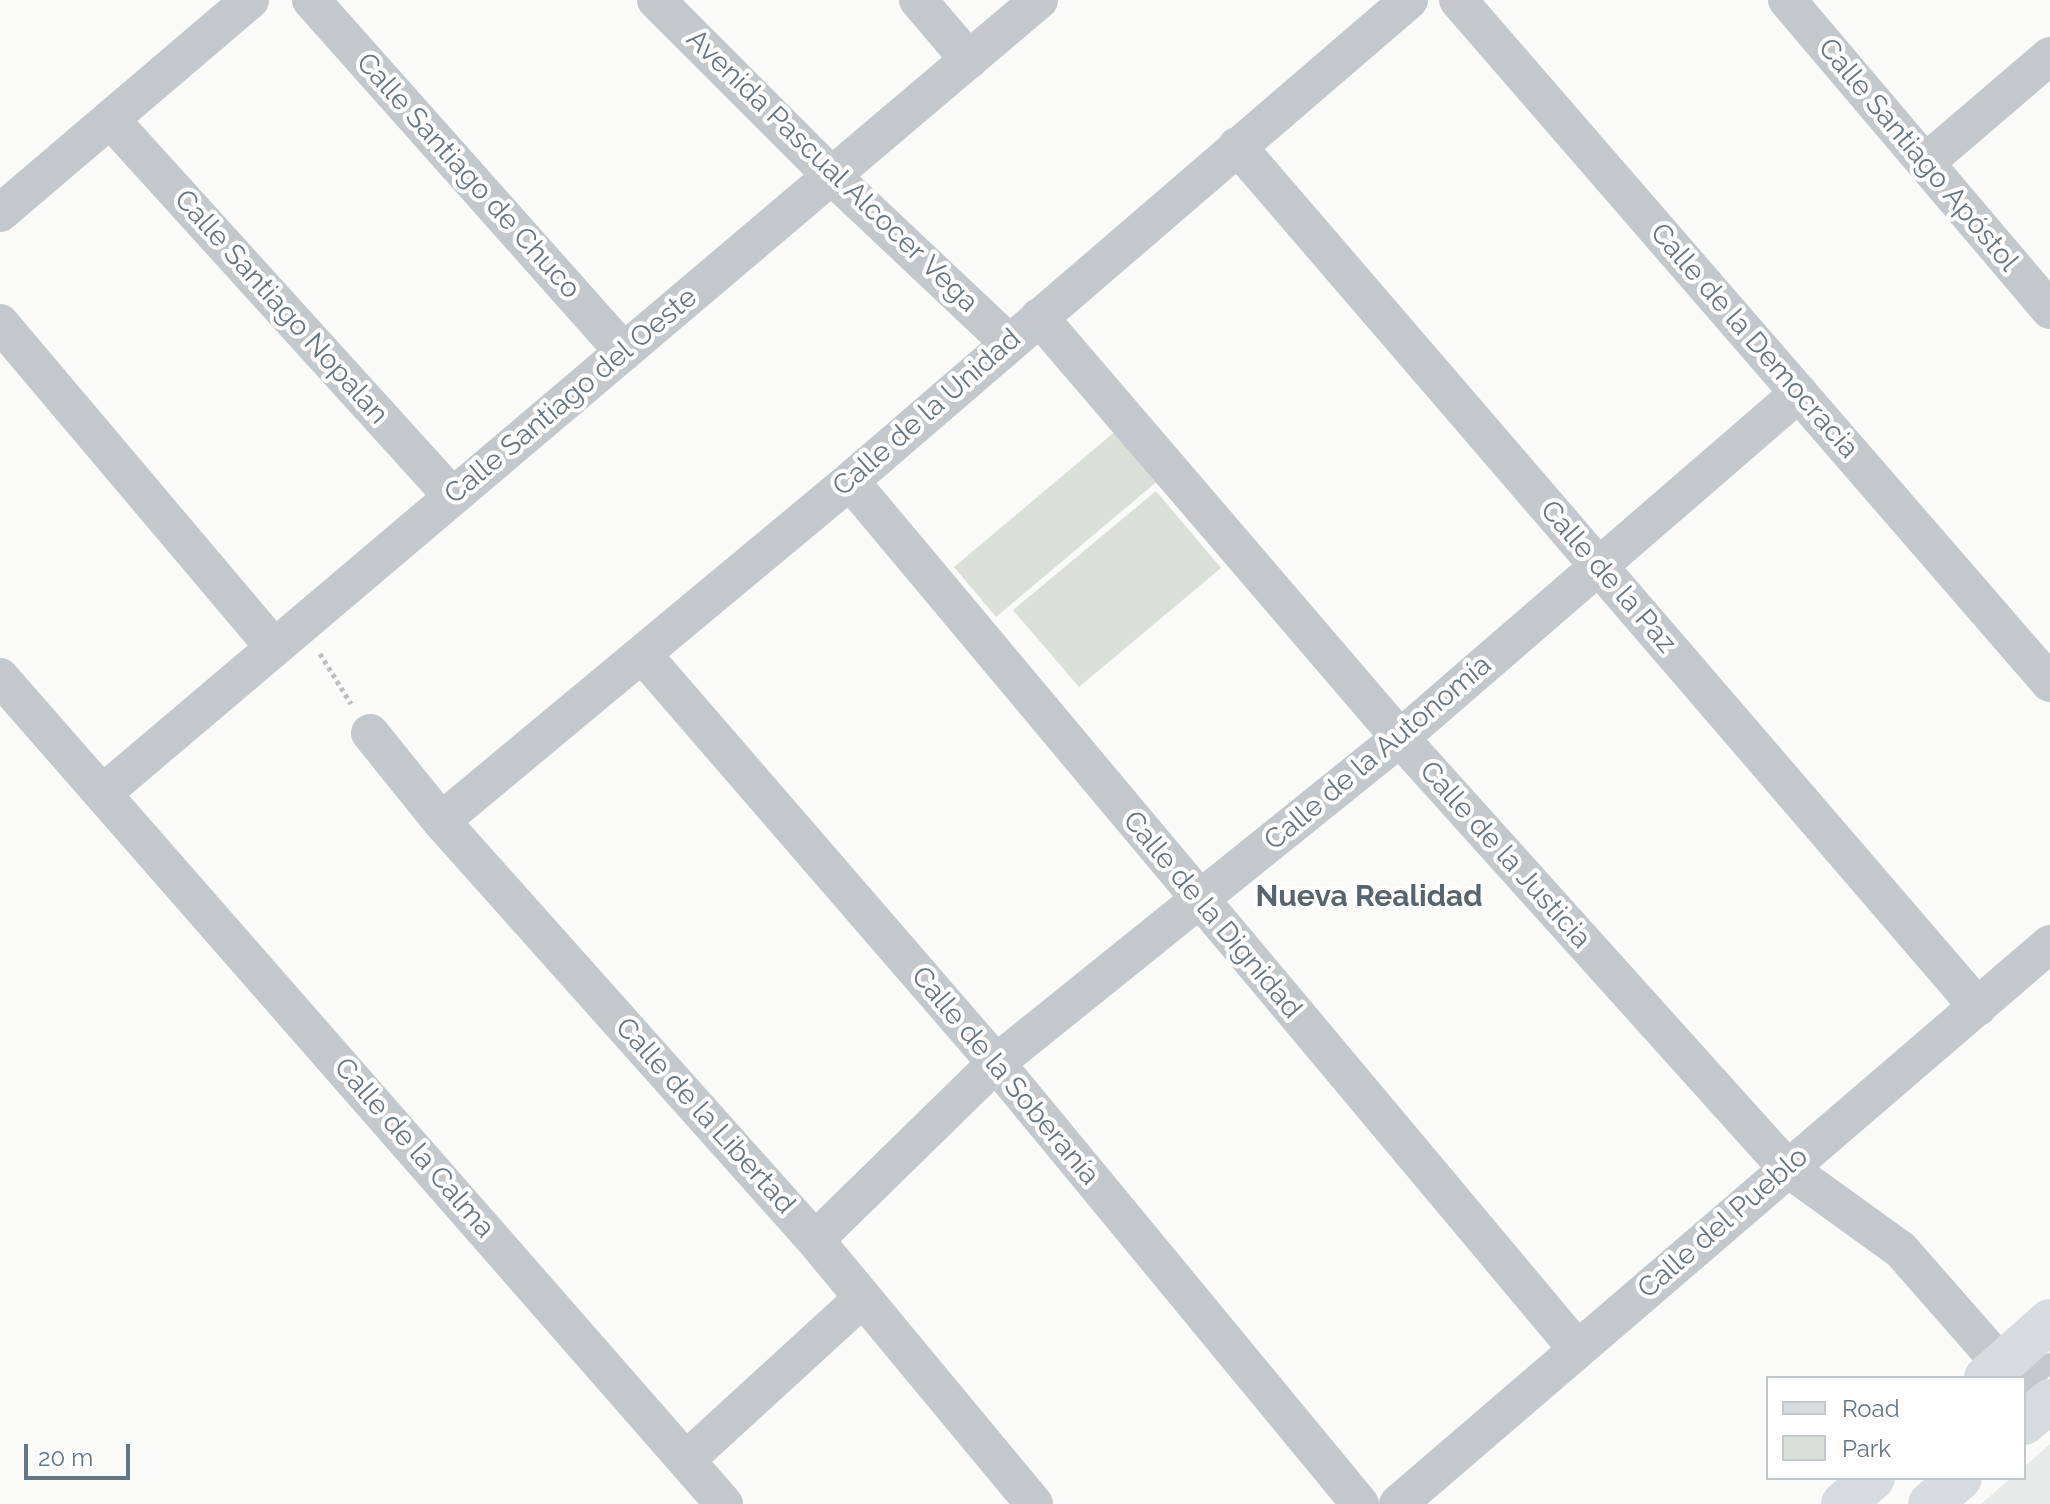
<!DOCTYPE html>
<html>
<head>
<meta charset="utf-8">
<style>
  body { margin:0 }
  #map { position:relative; width:2050px; height:1504px; overflow:hidden; background:#fafaf8; font-family:Raleway,sans-serif }
  canvas { display:block }
  .legend { position:absolute; left:1766px; top:1376px; width:260px; height:104px; box-sizing:border-box; background:#fff; border:2px solid #c1c8cd; margin:0; padding:10px 14px; list-style:none; font-size:24px; color:#657683 }
  .legend li { display:flex; align-items:center; gap:16px; height:40px }
  .legend b { width:40px; border:2px solid #c1c8cd }
  .scale { position:absolute; left:24px; top:1444px; width:106px; height:36px; box-sizing:border-box; border:4px solid #657683; border-top:0; padding-left:10px; font-size:24px; line-height:28px; white-space:nowrap; color:#657683; -webkit-text-stroke:6px #fff; paint-order:stroke }
</style>
</head>
<body>
<div id="map">
<canvas width="2050" height="1504"></canvas>
<ul class="legend">
<li><b style="height:10px;background:#d6dbdf"></b>Road</li>
<li><b style="height:22px;background:#dadfd7"></b>Park</li>
</ul>
<div class="scale">20 m</div>
</div>
<script>
const context = document.querySelector('canvas').getContext('2d');
context.lineJoin = 'round';
function paint(path, color) { context.fillStyle = color; context.fill(path, 'evenodd'); }
const poly = rows => new Path2D(rows.map(r => 'M' + r).join(''));
function strokePath(path, color, width, dash) { context.strokeStyle = color; context.lineWidth = width; context.lineCap = dash ? 'butt' : 'round'; context.setLineDash(dash || []); context.stroke(path); }
function write(font, color, halo, rows, align = 'center') {
  context.font = font + ' Raleway,sans-serif'; context.lineWidth = 8; context.setLineDash([]); context.textBaseline = 'middle'; context.strokeStyle = halo; context.fillStyle = color; for (const [text, x, y, turn = 0] of rows) {
    context.save(); context.translate(x, y); context.rotate((+turn || 0) * Math.PI / 180); context.textAlign = isNaN(turn) ? turn : align; if (halo) context.strokeText(text, 0, 0); context.fillText(text, 0, 0); context.restore();
  }
}
paint(poly([
  [2050,1444,2050,1504,1981,1504,2011,1478,2024,1478,2024,1467]
]), '#e8e9e9');
paint(poly([
  [1117,430,1160,479,996,617,954,567],
  [1156,491,1221,568,1079,687,1013,610]
]), '#dadfd7');
strokePath(poly([
  [320,654,351,704]
]), '#bbbfc2', 5, [4, 4]);
strokePath(poly([
  [2024,1385,2050,1363]
]), '#c3c8cc', 20);
strokePath(poly([
  [311,0,624,352],
  [656,0,833,177,1008,342],
  [918,0,969,60],
  [1458,0,2050,683],
  [1787,0,2050,310],
  [110,119,452,496],
  [1237,146,1978,1007],
  [1925,163,2050,56],
  [0,213,250,0],
  [1039,317,1400,738,1786,1167,1901,1250,2001,1364],
  [0,323,273,646],
  [850,481,1577,1349],
  [643,655,996,1063,1360,1504],
  [0,677,724,1504],
  [370,733,441,821,815,1240,1034,1504],
  [103,793,1039,0],
  [441,821,850,481,1409,0],
  [815,1240,996,1063,1400,738,1799,393],
  [686,1460,863,1298],
  [1398,1504,2050,944]
]), '#c3c8cc', 38);
strokePath(poly([
  [1986,1378,2050,1321],
  [2024,1423,2050,1401],
  [1843,1504,1873,1478],
  [1930,1504,1960,1478]
]), '#d6dbdf', 44);
write('28px', '#657683', '#fff', [
  ["Calle Santiago Apóstol",1918,155,50],
  ["Avenida Pascual Alcocer Vega",832,171,44],
  ["Calle Santiago de Chuco",468,176,48],
  ["Calle Santiago Nopalan",281,307,48],
  ["Calle de la Democracia",1754,341,49],
  ["Calle Santiago del Oeste",571,396,-40],
  ["Calle de la Unidad",927,413,-41],
  ["Calle de la Paz",1608,577,49],
  ["Calle de la Autonomía",1378,753,-40],
  ["Calle de la Justicia",1505,855,48],
  ["Calle de la Dignidad",1212,915,50],
  ["Calle de la Soberanía",1005,1076,50],
  ["Calle de la Libertad",705,1116,48],
  ["Calle de la Calma",414,1148,49],
  ["Calle del Pueblo",1723,1223,-41]
]);
write('bold 30px', '#57646e', '#fff', [
  ["Nueva Realidad",1369,897]
]);
</script>
</body>
</html>
